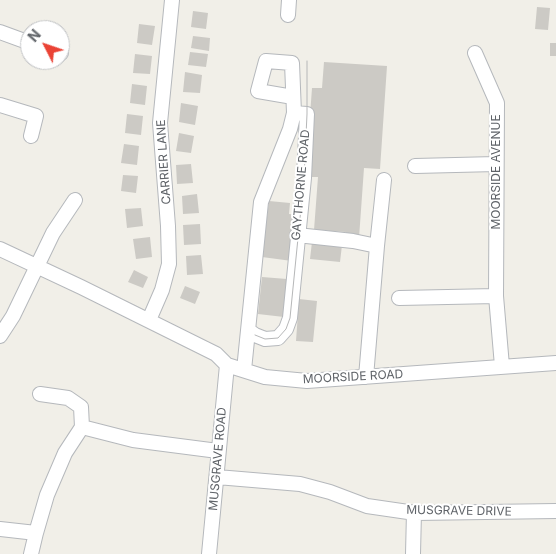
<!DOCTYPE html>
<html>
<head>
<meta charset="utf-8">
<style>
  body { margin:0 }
  #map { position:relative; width:556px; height:554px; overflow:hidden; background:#f1efe8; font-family:Inter,sans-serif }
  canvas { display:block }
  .north { position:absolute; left:20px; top:20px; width:50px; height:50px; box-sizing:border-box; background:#fff; border:1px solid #bfc1c3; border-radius:50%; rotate:311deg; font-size:14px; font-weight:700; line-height:20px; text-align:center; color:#5f6368 }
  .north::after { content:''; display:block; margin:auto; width:18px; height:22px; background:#ea4335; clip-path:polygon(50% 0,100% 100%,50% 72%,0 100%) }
</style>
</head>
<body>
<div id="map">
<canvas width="556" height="554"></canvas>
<div class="north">N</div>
</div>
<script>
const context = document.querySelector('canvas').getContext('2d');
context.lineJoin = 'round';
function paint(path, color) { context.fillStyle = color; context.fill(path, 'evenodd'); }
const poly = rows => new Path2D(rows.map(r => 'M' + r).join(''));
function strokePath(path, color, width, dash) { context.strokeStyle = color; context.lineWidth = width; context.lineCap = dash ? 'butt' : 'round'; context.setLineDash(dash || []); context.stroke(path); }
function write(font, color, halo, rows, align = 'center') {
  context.font = font + ' Inter,sans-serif'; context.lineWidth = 4; context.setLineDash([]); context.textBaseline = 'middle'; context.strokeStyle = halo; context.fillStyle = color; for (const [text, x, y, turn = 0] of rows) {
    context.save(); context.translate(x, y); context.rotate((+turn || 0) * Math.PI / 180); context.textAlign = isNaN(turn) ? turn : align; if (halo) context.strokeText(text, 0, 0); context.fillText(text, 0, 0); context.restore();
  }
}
paint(poly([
  [537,7,550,8,548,30,535,29],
  [193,11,208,13,206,29,191,27],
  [139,24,155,26,152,45,137,43],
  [193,36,210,38,209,51,191,48],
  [550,43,556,43,556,56,550,56],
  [190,52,208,54,206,67,188,65],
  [135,54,152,56,150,74,133,73],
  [324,62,387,66,380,169,364,168,359,238,345,237,346,232,314,230,318,177,312,177,312,171,306,171,312,88,322,88],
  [185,72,202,75,200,93,183,92],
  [132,84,147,86,145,105,130,103],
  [181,103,198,106,195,125,179,122],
  [127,114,143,116,141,135,125,133],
  [179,133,194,136,191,153,176,151],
  [124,144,139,146,137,165,121,163],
  [191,164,193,183,177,184,176,165],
  [123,175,138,176,136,193,121,191],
  [197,194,199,213,183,214,182,196],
  [269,201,290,203,289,214,298,215,292,261,262,257],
  [141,208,143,226,127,228,125,209],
  [200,224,201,244,184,245,183,225],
  [150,237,152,257,136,259,133,239],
  [312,242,342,245,340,262,310,259],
  [201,255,203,274,187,275,186,256],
  [134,270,148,277,143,288,128,282],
  [262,277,287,279,284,317,258,314],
  [185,286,200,292,195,304,180,298],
  [299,299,317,301,313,342,296,341]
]), '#cccac5');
const minor = poly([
  [288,15,289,0],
  [0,32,30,43],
  [60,53,61,53],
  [475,53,497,103,496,296,502,366],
  [293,97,258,91,266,61,292,63,294,113],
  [0,105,36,116,31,136],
  [415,166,496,164],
  [297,235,353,241,377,246],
  [0,249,81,287,216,354,227,365,265,377,307,381,556,363],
  [399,298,496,296],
  [149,320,162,290,169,264,168,226,160,123,172,0],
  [0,336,13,316,53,233,75,200],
  [244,370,261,202,290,129,294,113,307,114,304,178,290,318,286,329,278,338,265,339,255,335,248,330],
  [366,377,377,246,384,180],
  [40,394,68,398,81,407,82,427],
  [217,477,300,484,330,492,367,506,415,513,556,511],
  [0,529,36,533],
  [31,554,36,533,47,495,65,453,82,427,133,440,218,451],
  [209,554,227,365],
  [413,554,414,512]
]);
strokePath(minor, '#b5b8bc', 16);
strokePath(minor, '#fff', 14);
strokePath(poly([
  [255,335,265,339,278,338,286,329,290,318,304,178,307,114,307,61]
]), '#b6b7b8', 1);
write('12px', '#5f6368', '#fff', [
  ["CARRIER LANE",164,162,-94],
  ["MOORSIDE AVENUE",496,172,-90],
  ["GAYTHORNE ROAD",301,185,-85],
  ["MOORSIDE ROAD",353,377,-3],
  ["MUSGRAVE ROAD",218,459,-85],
  ["MUSGRAVE DRIVE",459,511,1]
]);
</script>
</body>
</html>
